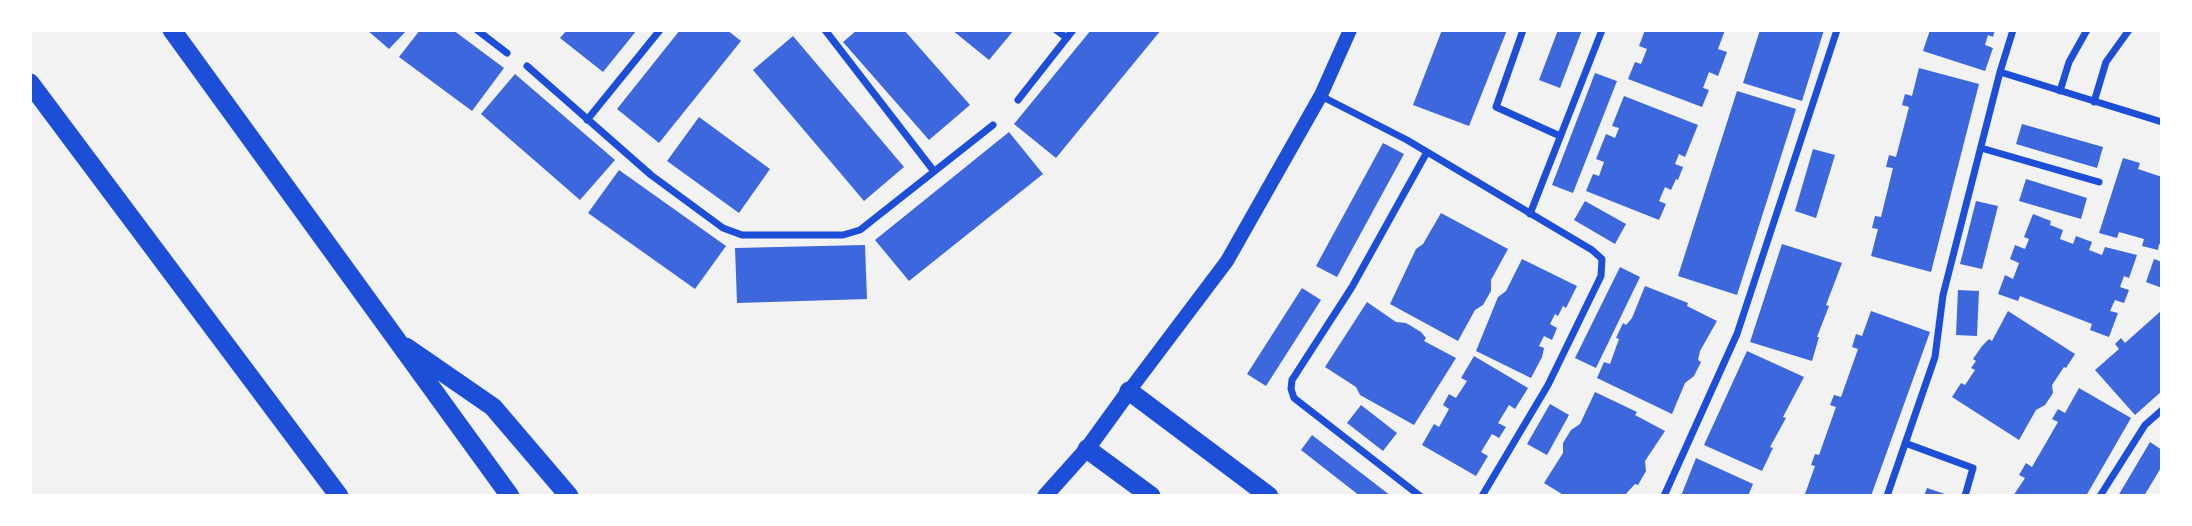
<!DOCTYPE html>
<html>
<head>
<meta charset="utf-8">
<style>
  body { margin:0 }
  #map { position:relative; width:2192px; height:526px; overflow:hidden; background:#f2f2f2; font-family:"Roboto Condensed",sans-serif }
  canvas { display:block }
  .frame { position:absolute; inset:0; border:32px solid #fff; pointer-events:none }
</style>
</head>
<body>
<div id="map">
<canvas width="2192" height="526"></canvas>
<div class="frame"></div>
</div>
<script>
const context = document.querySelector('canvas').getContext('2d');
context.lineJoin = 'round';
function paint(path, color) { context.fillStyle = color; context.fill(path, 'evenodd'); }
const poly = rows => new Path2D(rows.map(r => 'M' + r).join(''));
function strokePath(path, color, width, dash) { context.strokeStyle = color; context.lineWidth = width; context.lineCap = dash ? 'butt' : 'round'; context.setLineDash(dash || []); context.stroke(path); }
paint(poly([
  [367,30,407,30,389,49],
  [420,30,453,30,504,68,472,111,399,57],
  [567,30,637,30,603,72,560,38],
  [680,30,727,30,741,41,659,143,617,109],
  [857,30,904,30,970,105,929,140,843,42],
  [952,30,1014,30,989,60],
  [1091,30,1161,30,1056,158,1014,124],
  [1442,30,1507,30,1469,126,1413,105],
  [1558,30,1582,30,1560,88,1539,80],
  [1645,30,1725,30,1718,49,1727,52,1718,76,1709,72,1703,88,1709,90,1702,107,1628,79,1635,62,1641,64,1647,49,1639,46],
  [1760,30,1824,30,1802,101,1743,83],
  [1930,30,1995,30,1993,37,1988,35,1985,45,1993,48,1985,71,1923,51],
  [793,36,904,167,864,201,753,70],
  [1919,68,1979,84,1931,272,1871,256,1878,229,1872,228,1875,216,1881,217,1893,168,1886,167,1889,155,1896,157,1909,107,1902,105,1905,94,1912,96],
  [1595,73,1617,81,1573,193,1552,185],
  [515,74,615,160,580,200,481,114],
  [1737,91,1796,109,1737,295,1678,276],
  [1624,96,1698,125,1685,157,1679,154,1675,164,1683,167,1678,180,1676,179,1671,190,1665,187,1659,201,1666,204,1659,220,1586,191,1593,174,1599,176,1604,162,1596,159,1606,134,1615,138,1619,128,1612,126],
  [699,117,770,169,739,213,667,161],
  [2022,124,2103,147,2097,168,2016,144],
  [1009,132,1043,174,909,281,875,240],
  [1383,143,1404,154,1337,277,1316,266],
  [1813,149,1835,155,1816,218,1795,211],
  [2123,158,2140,163,2138,169,2162,177,2162,245,2159,244,2158,250,2142,246,2144,239,2119,232,2117,238,2099,233],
  [619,170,726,246,695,289,588,213],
  [2026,179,2087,198,2081,219,2019,201],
  [1585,201,1626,224,1615,244,1574,220],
  [1976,201,1998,206,1982,269,1960,264],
  [1441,213,1508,249,1491,280,1491,291,1483,305,1475,310,1458,341,1390,304,1416,249,1423,244],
  [2033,214,2051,221,2050,225,2063,230,2060,239,2073,244,2076,236,2092,242,2089,250,2102,255,2105,247,2137,255,2129,278,2124,276,2120,287,2129,290,2124,303,2115,300,2110,311,2118,313,2109,337,2090,330,2092,324,2020,296,2018,301,1998,294,2005,275,2013,279,2019,263,2010,259,2015,245,2025,249,2029,239,2024,237],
  [1782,244,1842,263,1826,305,1829,306,1817,337,1819,337,1812,361,1750,342],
  [865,245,867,299,737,303,735,248],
  [1522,259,1577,286,1566,308,1563,306,1558,316,1555,314,1550,324,1557,328,1552,340,1544,336,1539,346,1544,348,1542,357,1531,378,1476,351,1498,297,1506,291],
  [2154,259,2162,262,2162,288,2146,282],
  [1620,267,1640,277,1596,368,1575,358],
  [1645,286,1688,303,1687,306,1717,321,1700,351,1698,360,1701,362,1694,376,1685,383,1672,414,1597,378,1604,362,1610,364,1619,339,1616,338,1623,323,1626,325,1632,318],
  [1302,288,1321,300,1266,386,1247,374],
  [1958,290,1979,291,1977,336,1956,335],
  [1367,302,1396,322,1406,323,1421,332,1426,338,1424,341,1456,358,1414,425,1360,395,1356,387,1325,367],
  [2162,310,2162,391,2135,415,2095,370,2119,349,2115,344,2121,338,2125,343],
  [1871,311,1930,332,1871,496,1810,496,1805,494,1815,466,1811,465,1815,454,1819,455,1836,407,1830,405,1834,395,1841,397,1858,349,1852,347,1856,334,1862,336],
  [2008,311,2075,354,2066,368,2064,367,2052,385,2053,393,2045,405,2036,410,2019,440,1952,397,1961,383,1965,385,1975,370,1971,368,1976,361,1973,359,1982,346,1989,339,1992,341],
  [1747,351,1804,377,1783,417,1786,418,1770,447,1773,448,1762,471,1704,445],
  [1474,356,1528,388,1515,409,1509,405,1498,423,1506,427,1499,438,1492,434,1481,452,1488,456,1476,476,1422,445,1434,424,1439,427,1449,409,1443,405,1449,394,1456,398,1467,381,1461,378],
  [2079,388,2131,418,2086,496,2013,496,2025,478,2019,475,2026,463,2032,467,2058,422,2052,419,2058,409,2065,413],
  [1595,392,1637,412,1635,415,1665,431,1645,461,1646,471,1638,485,1635,484,1624,496,1565,496,1544,483,1563,453,1563,443,1571,430,1580,424],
  [1550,404,1569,415,1547,455,1527,444],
  [1361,405,1397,433,1383,451,1347,423],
  [1312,435,1391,496,1360,496,1301,450],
  [2150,442,2162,450,2162,466,2144,496,2118,496],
  [1696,458,1753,484,1748,496,1681,496],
  [1927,488,1951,496,1924,496]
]), '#3d67dc');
strokePath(poly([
  [477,30,507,53],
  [825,30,933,170],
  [1056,30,1067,38],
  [1523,30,1496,107,1560,136],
  [527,66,651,175,723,228,742,235,843,235,860,230,993,125],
  [2000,72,2013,30],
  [2060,91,2069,62,2087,30],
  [1321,96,1407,140,1592,250,1602,259,1601,276,1548,385,1482,496],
  [1018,100,1073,30],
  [2094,102,2106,62,2129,30],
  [587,120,660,30],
  [1981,148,2099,182],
  [1530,214,1602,30],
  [1905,443,1973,468,1965,496],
  [1420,496,1294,398,1291,389,1292,380,1352,287,1427,152],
  [1664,496,1737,334,1837,30],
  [1887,496,1935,357,1943,295,2000,72,2162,122],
  [2100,496,2145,425,2162,410]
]), '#1d4ed8', 7);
strokePath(poly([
  [1129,391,1227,261,1321,95,1350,30]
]), '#1d4ed8', 14);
strokePath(poly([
  [1045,496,1087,449,1129,391]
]), '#1d4ed8', 16);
strokePath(poly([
  [172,30,510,496],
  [30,83,339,496],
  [406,347,493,407,569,496],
  [1129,391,1269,496],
  [1087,449,1151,496]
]), '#1d4ed8', 19);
</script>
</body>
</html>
